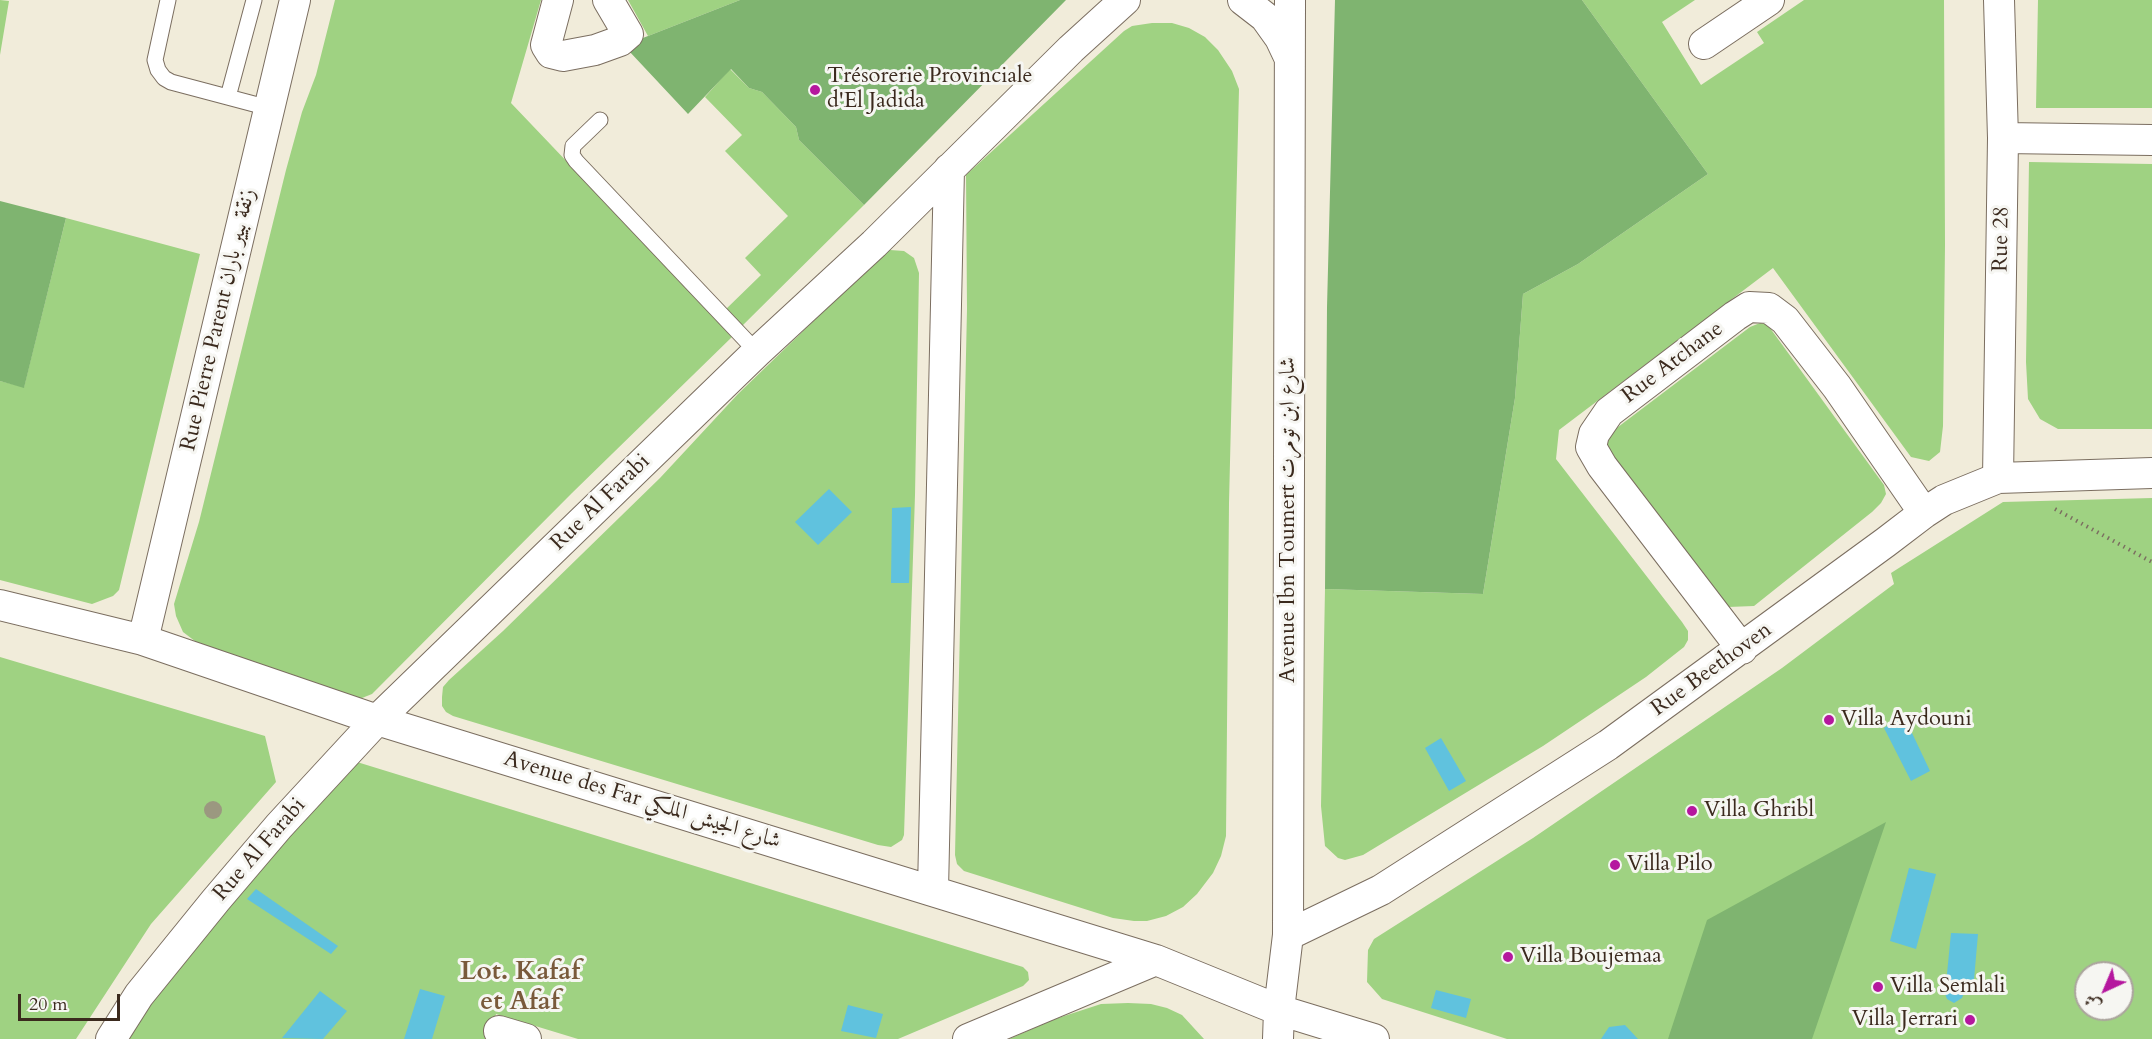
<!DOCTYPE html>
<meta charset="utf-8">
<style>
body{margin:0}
#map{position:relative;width:2152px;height:1039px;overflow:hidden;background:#f1ecda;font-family:Cardo,Amiri,serif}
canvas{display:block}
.north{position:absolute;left:2074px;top:961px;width:60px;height:60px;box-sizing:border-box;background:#f6f6f2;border:2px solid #aba49d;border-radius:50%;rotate:224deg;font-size:16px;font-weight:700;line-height:24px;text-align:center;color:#3b2a1e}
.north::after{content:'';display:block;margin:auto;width:21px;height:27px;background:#b5179e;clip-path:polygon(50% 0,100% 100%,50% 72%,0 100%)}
.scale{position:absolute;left:18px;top:994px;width:102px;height:27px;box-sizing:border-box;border:3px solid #3b2a1e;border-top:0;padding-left:8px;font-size:18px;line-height:21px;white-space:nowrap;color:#3b2a1e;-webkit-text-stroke:4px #f6f6f2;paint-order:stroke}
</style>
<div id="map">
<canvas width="2152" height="1039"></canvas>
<div class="north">ش</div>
<div class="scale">20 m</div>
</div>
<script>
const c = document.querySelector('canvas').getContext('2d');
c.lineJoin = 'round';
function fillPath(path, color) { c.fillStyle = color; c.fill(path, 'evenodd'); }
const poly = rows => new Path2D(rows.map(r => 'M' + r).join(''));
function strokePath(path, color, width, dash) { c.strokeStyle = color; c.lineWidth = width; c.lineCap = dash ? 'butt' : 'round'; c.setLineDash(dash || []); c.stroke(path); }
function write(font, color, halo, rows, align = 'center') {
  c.font = font + ' Cardo,Amiri,serif'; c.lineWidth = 6; c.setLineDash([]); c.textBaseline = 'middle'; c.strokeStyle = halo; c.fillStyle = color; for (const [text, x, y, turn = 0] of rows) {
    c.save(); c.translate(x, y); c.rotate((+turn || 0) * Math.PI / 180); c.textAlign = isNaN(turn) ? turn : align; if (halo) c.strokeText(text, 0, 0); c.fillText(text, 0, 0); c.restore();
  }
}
fillPath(poly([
 [0,0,9,1,0,55],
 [335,0,541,0,511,103,733,336,572,493,372,694,362,698,347,697,208,651,183,632,176,616,174,604,199,522,286,170,302,112,316,75],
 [628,0,740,0,648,36],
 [1582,0,1695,0,1662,22,1701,85,1764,43,1757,32,1804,0,1944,0,1945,245,1943,426,1940,452,1929,461,1911,457,1773,268,1559,430,1556,459,1682,622,1688,631,1688,640,1684,647,1646,677,1543,746,1363,855,1345,860,1338,858,1325,846,1321,806,1325,589,1483,594,1515,398,1523,294,1578,264,1708,174],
 [2038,0,2152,0,2152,108,2036,108],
 [1152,23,1172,23,1189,28,1205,37,1218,50,1232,71,1239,89,1229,503,1226,836,1221,856,1213,873,1197,894,1183,907,1166,916,1147,921,1134,921,1113,918,964,871,957,864,955,855,967,309,966,175,1124,31,1132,26],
 [730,69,749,88,762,92,796,127,799,140,864,205,741,327,724,311,761,275,745,258,788,216,725,151,742,135,705,97],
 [2029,162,2152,164,2152,429,2058,429,2040,419,2028,399,2026,362],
 [66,218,200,254,119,590,113,596,92,604,0,580,0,381,24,387],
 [890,250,904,251,914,258,919,273,915,495,904,835,902,840,891,847,878,845,453,716,446,712,442,706,442,697,443,687,449,680,503,631,660,478,738,394,884,253],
 [1760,323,1766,324,1770,328,1884,485,1886,494,1881,503,1872,512,1754,606,1728,607,1609,455,1607,444,1611,435,1618,427,1750,327],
 [2152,498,2152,1039,1507,1039,1382,999,1367,982,1368,950,1374,939,1533,838,1782,668,1894,584,1891,573,2003,502],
 [2086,973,2122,973,2122,1009,2086,1009],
 [0,657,265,736,276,782,151,924,76,1039,0,1039],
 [357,762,1023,967,1028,972,1029,980,1023,986,898,1039,578,1039,496,1014,488,1039,122,1039,177,967,276,851],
 [1128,1003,1151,1004,1167,1008,1182,1015,1204,1039,1009,1039,1055,1019,1101,1004]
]), '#9fd282');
fillPath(poly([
 [740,0,1066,0,864,205,799,140,796,127,762,92,749,88,731,69,688,114,629,51,625,45],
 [1335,0,1582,0,1708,174,1578,264,1523,294,1515,398,1483,594,1325,589,1327,307],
 [0,201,66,218,24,388,0,381],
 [1886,822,1812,1039,1668,1039,1707,920]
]), '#7fb470');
fillPath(poly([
 [829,489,852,512,818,545,795,522],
 [911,507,909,583,891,583,892,508],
 [1904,716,1930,771,1911,781,1884,728],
 [1441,738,1466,781,1449,791,1425,748],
 [1909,868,1936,874,1916,949,1890,941],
 [256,889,338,946,331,954,247,899],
 [1951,933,1978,934,1973,991,1965,990,1962,998,1954,1003,1947,999,1945,994],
 [420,989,445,996,432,1039,404,1039],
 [1436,990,1471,999,1466,1018,1431,1008],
 [320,991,347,1011,323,1039,282,1038],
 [848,1005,883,1014,876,1038,841,1031],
 [1625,1025,1638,1039,1601,1039,1609,1027]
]), '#60c2de');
const lane = poly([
 [168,0,155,60,158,70,164,78,171,82,269,108],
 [228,97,254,0],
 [600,120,573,146,572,155,576,161,757,352]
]);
const street = poly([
 [558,0,546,45,551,53,563,56,595,50,620,41,628,34,608,0],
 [1243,0,1265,17,1280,38,1289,57],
 [1704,44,1769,0],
 [2003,138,2152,140],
 [1998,478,2003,138,1999,0],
 [0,605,143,640,377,720,1156,960,1279,1010,1374,1039],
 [143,640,295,0],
 [1742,649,1602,466,1591,447,1594,434,1609,412,1735,316,1749,307,1769,308,1785,320,1837,387,1924,513],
 [933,890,949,169],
 [1288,935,1381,890,1608,745,1886,542,1924,513,1944,500,1998,478,2152,473],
 [499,1031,526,1039],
 [111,1039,139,995,216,900,279,826,377,720,757,352,874,244,1071,49,1125,0],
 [968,1039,1156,960],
 [1278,1039,1279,1010,1288,935,1290,0]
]);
strokePath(lane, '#7b6e60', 17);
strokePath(street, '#7b6e60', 32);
strokePath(poly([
 [2055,509,2152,562]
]), '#7b6e60', 4, [1.5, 4.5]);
strokePath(lane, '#fff', 15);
strokePath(street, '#fff', 30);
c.fillStyle = '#9b9880';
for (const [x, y] of [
 [213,810]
]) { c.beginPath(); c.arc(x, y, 9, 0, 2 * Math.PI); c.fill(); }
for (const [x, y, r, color] of [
 [815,90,6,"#b5179e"],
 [1829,720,6,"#b5179e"],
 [1692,811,6,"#b5179e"],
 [1615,865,6,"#b5179e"],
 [1508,957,6,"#b5179e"],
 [1878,987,6,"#b5179e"],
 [1970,1020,6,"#b5179e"]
]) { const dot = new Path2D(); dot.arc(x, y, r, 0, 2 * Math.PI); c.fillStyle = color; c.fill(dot); strokePath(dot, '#f6f6f2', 2); }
write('22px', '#3b2a1e', '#f6f6f2', [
 ["Trésorerie Provinciale",827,77],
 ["d'El Jadida",827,102],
 ["Villa Aydouni",1841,720],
 ["Villa Ghribl",1704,811],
 ["Villa Pilo",1627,865],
 ["Villa Boujemaa",1520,957],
 ["Villa Semlali",1890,987],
 ["Villa Jerrari",1958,1020,"right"]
], 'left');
write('22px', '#3b2a1e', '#f6f6f2', [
 ["Rue 28",2002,239,-89],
 ["Rue Pierre Parent زنقة بيير باران",219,320,-77],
 ["Rue Atchane",1673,363,-37],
 ["Rue Al Farabi",601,503,-44],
 ["Avenue Ibn Toumert شارع ابن تومرت",1289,520,-90],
 ["Rue Beethoven",1712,670,-36],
 ["Avenue des Far شارع الجيش الملكي",642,801,17],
 ["Rue Al Farabi",260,850,-49]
]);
write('bold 26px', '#795a3b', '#f6f6f2', [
 ["Lot. Kafaf",520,973],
 ["et Afaf",520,1003]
]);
</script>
